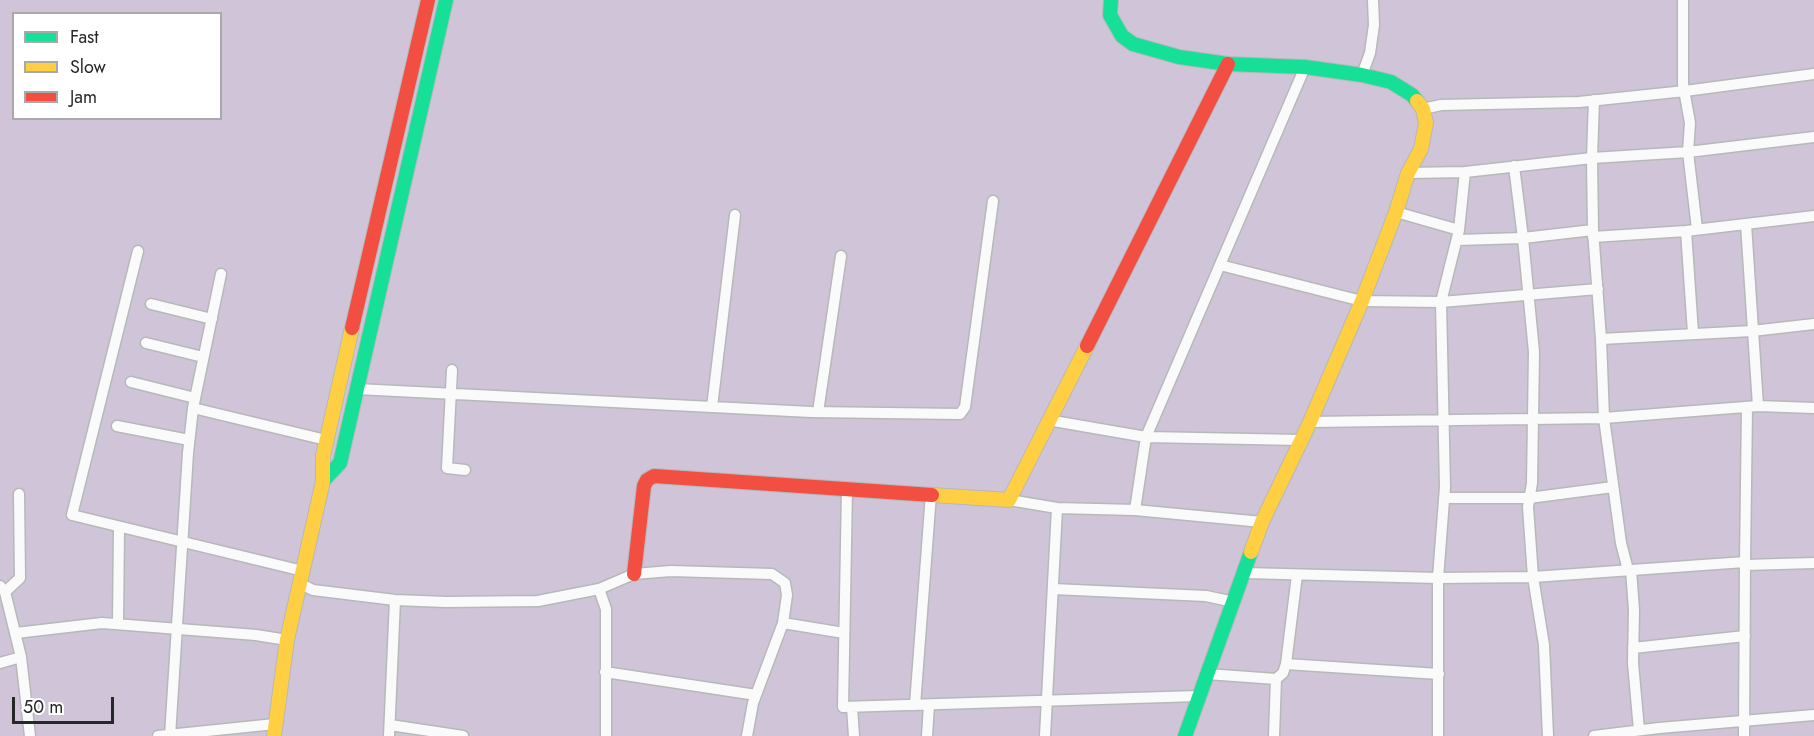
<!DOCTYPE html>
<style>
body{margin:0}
#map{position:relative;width:1814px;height:736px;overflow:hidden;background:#dce1de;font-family:Jost,sans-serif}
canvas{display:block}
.legend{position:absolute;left:12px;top:12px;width:210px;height:108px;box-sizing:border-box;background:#fff;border:2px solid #a8a9a8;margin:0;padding:8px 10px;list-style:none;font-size:18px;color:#252826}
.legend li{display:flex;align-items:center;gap:12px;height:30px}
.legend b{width:30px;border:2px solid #a8a9a8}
.scale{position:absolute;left:12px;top:697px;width:102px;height:27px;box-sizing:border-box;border:3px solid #252826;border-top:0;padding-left:8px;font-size:18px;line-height:21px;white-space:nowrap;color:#252826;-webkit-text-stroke:4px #fff;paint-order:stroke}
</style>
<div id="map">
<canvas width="1814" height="736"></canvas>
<ul class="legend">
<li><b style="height:8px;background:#16e098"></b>Fast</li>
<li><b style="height:8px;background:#ffcf43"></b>Slow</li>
<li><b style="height:8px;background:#f24e42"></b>Jam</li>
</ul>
<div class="scale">50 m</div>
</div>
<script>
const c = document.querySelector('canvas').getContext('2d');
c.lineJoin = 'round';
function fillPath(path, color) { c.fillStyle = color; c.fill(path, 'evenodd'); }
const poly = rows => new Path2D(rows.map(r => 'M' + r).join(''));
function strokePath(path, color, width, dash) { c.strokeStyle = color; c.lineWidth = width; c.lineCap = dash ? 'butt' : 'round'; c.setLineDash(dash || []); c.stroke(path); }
fillPath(poly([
 [0,0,1814,0,1814,736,0,736],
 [14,14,220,14,220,118,14,118]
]), '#d0c4d8');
const street = poly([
 [1683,0,1683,84,1690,123,1688,152,1697,229],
 [1362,75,1370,53,1374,25,1373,0],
 [1594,100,1592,158,1593,230,1601,339,1604,418,1621,543,1628,570],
 [1423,109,1441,105,1579,102,1685,91,1814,74],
 [1514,166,1523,238,1534,352,1532,483,1528,507,1533,577,1544,645,1548,736],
 [1408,173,1465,172,1592,158,1688,152,1814,137],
 [1396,212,1459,230],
 [1746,224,1758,406],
 [1686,231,1693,333],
 [1593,237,1686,231,1814,216],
 [1457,240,1523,238,1593,230],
 [138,251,72,515,303,571],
 [1220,265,1362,301,1441,302,1598,289],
 [151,304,212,319],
 [1601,339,1752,331,1814,324],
 [146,343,203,357],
 [452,370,447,468,465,470],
 [131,382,195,398],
 [357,389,811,412,960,414,965,407,993,201],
 [712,407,735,215],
 [193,408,326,440],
 [818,412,841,256],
 [1048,420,1146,437,1305,67],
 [1310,422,1604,418,1758,406,1814,408],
 [117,426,189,440],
 [847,489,843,707,1198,696],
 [1444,498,1529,498,1613,487],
 [1009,500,1057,508,1135,510,1262,522],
 [1135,510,1146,437,1301,440],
 [1745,562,1747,407],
 [1745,565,1814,563],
 [1631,570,1634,610,1633,663,1639,730],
 [1245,573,1438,578,1533,577,1745,562,1744,736],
 [301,584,313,590,395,600,446,602,538,601,599,589,634,574,671,571,772,574,785,583,787,595,783,623,753,703,747,736],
 [0,586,5,592,21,657,30,736],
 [599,589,606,609,606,736],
 [1053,589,1206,596,1234,602],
 [5,592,20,578,19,494],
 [783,623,844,633],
 [118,624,119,527],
 [16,633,102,623,256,635,287,640],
 [1633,648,1745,636],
 [0,663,21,657],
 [1286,664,1439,674],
 [605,672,756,695],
 [1207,674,1276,679],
 [915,705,931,494],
 [852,707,854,736],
 [390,725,463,736],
 [158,736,275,724],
 [170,736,188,453,193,408,221,274],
 [389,736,395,600],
 [927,736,929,705],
 [1045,736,1057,508],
 [1274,736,1276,679,1283,673,1286,664,1297,575],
 [1438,736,1438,578,1445,487,1441,302,1459,230,1465,172],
 [1594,736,1659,728,1814,715]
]);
const fast = poly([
 [1111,0,1110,15,1122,36,1133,44,1179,57,1228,64,1305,67,1362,75,1391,82,1412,95,1417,101],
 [323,481,340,463,446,0],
 [1185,736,1251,552]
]);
const slow = poly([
 [932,495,1009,500,1087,346],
 [1251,552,1262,522,1310,422,1362,301,1396,212,1408,173,1421,149,1426,123,1423,109,1417,101],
 [274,736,287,640,323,481,323,456,352,328]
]);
const jam = poly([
 [352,328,428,0],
 [1087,346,1228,64],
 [634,574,644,486,647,480,654,476,932,495]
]);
strokePath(street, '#b6b9b8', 13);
strokePath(fast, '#b6b9b8', 16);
strokePath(slow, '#b6b9b8', 16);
strokePath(jam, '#b6b9b8', 16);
strokePath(street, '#fafafa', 10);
strokePath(fast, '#16e098', 14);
strokePath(slow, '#ffcf43', 14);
strokePath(jam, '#f24e42', 14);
</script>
